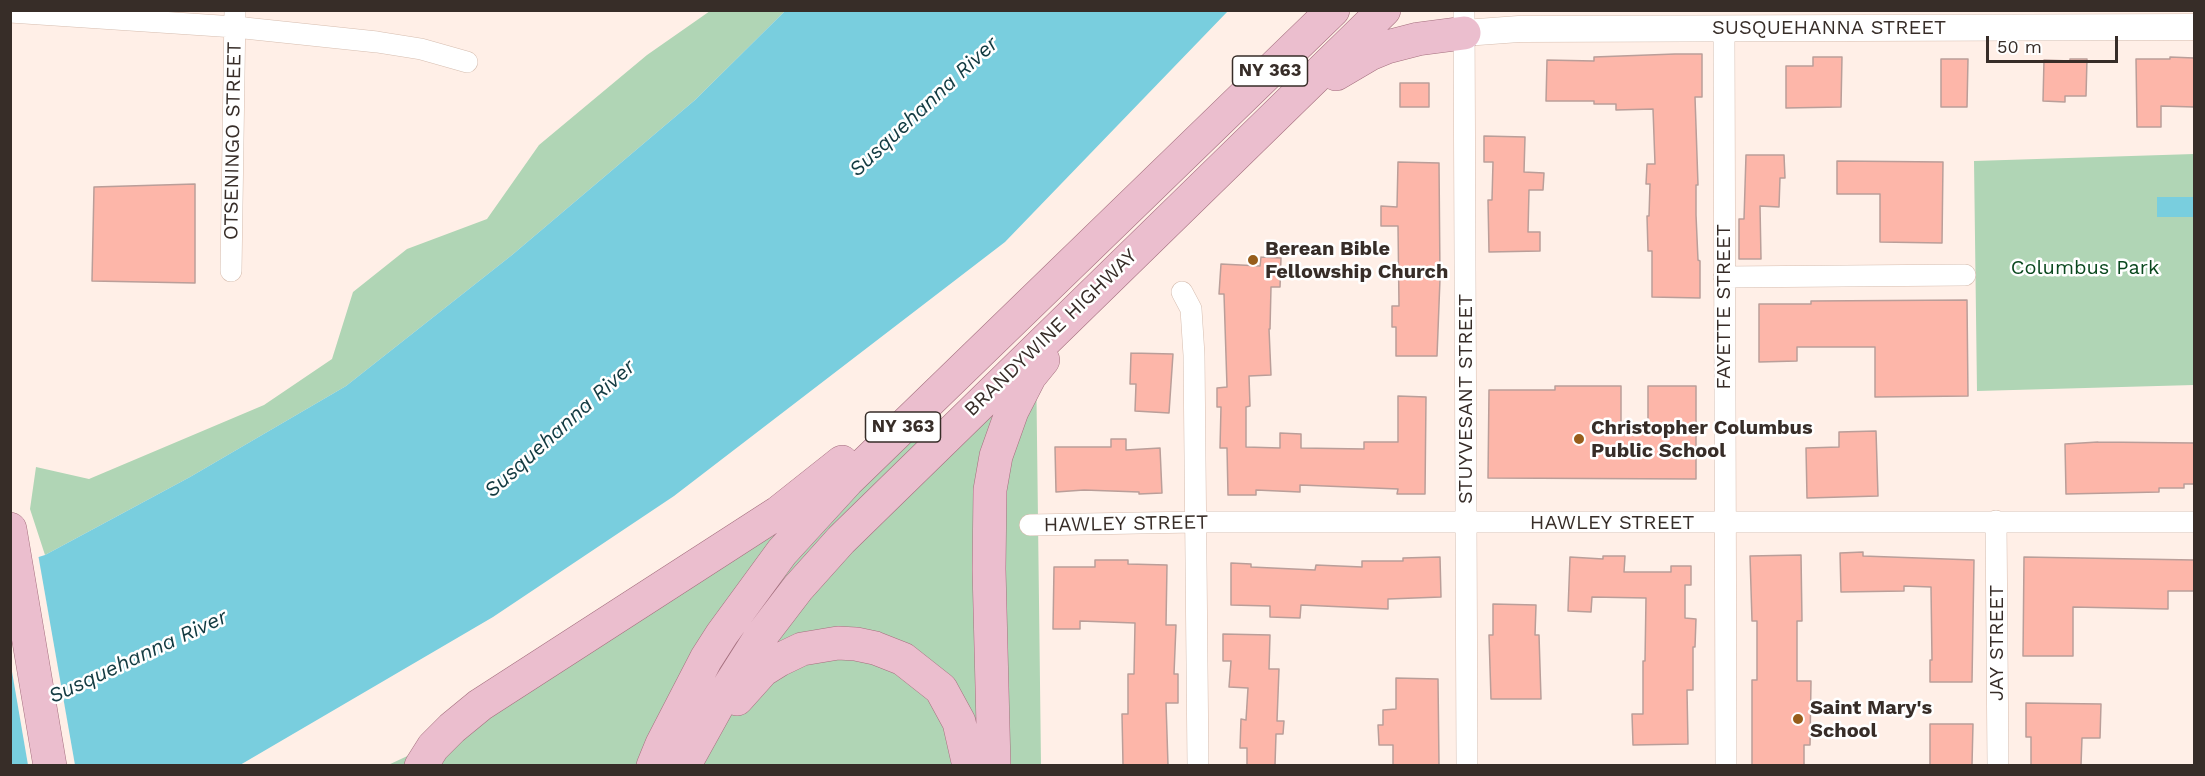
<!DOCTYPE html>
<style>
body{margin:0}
#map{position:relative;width:2205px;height:776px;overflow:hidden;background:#ffefe7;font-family:"Work Sans",sans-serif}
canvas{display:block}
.frame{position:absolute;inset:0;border:12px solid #372d28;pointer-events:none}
.scale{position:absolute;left:1986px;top:36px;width:132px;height:27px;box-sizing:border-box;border:3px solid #372d28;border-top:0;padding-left:8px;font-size:18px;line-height:21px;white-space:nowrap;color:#372d28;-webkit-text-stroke:4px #fff;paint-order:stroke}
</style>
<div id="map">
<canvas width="2205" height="776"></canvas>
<div class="frame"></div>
<div class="scale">50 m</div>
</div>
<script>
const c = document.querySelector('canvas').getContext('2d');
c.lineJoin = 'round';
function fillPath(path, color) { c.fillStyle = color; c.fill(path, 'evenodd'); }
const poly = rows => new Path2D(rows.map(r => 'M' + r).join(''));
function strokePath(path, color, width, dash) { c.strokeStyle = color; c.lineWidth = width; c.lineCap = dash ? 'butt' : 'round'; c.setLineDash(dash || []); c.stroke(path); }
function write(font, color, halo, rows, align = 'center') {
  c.font = font + ' "Work Sans",sans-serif'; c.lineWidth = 5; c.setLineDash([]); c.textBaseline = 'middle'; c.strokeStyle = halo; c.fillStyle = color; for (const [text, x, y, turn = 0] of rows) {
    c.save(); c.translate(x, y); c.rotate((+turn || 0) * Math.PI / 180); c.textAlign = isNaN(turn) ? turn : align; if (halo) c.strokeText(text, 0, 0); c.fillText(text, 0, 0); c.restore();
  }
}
fillPath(poly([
 [710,11,785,11,695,100,512,255,346,386,190,477,45,555,30,509,36,467,89,479,264,405,332,359,353,292,407,249,487,219,539,145,647,55],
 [2194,154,2194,385,1977,391,1974,161],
 [1036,357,1041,765,386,766,480,722]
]), '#b0d5b5');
fillPath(poly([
 [785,11,1228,11,1005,242,674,496,493,617,240,765,11,765,10,566,45,555,190,477,346,386,512,255,695,100],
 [2157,197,2194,197,2194,217,2157,217]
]), '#79cede');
fillPath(poly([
 [38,554,75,765,28,765,10,660,10,563]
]), '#ffefe7');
const building = poly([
 [1675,54,1702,54,1702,97,1695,97,1698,185,1696,185,1696,215,1698,260,1700,261,1700,298,1652,297,1652,251,1648,251,1647,216,1649,216,1650,184,1646,184,1647,164,1655,164,1653,109,1616,110,1616,104,1594,104,1594,101,1546,101,1547,60,1594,61,1594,57,1675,54],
 [1813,57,1842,57,1841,107,1786,108,1786,66,1813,66,1813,57],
 [2170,57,2194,58,2194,107,2161,106,2161,127,2137,127,2136,59,2170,59,2170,57],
 [1941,59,1968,59,1967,107,1941,107,1941,59],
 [2070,59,2087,59,2086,96,2065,96,2065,102,2043,101,2044,60,2070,61,2070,59],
 [1400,83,1429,83,1429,107,1400,107,1400,83],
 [1484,136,1525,137,1524,172,1544,173,1543,190,1529,190,1528,232,1540,232,1540,251,1489,252,1488,200,1492,200,1493,162,1484,162,1484,136],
 [1746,155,1784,155,1785,178,1780,178,1779,207,1760,206,1761,259,1739,259,1739,219,1744,219,1746,155],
 [1837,161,1943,162,1942,243,1880,242,1880,194,1837,194,1837,161],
 [1398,162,1439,163,1440,279,1437,356,1396,356,1396,327,1392,327,1392,306,1399,306,1398,226,1381,226,1381,206,1397,207,1398,162],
 [195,184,195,283,92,281,94,187,195,184],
 [1261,257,1281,258,1280,287,1271,287,1270,329,1269,329,1271,375,1249,376,1250,406,1246,407,1246,447,1280,448,1280,433,1301,434,1301,448,1364,449,1364,442,1398,442,1398,396,1426,397,1425,494,1397,494,1398,489,1300,485,1300,492,1256,490,1256,495,1228,495,1227,448,1220,448,1221,407,1217,407,1217,388,1227,387,1224,294,1219,294,1221,264,1260,266,1261,257],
 [1967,300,1968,396,1875,397,1875,347,1797,347,1797,361,1759,362,1759,304,1811,304,1811,301,1967,300],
 [1131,353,1173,354,1169,413,1135,411,1136,384,1130,384,1131,353],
 [1555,386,1621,386,1621,428,1648,428,1648,386,1696,386,1696,479,1488,478,1489,390,1555,390,1555,386],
 [1876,431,1878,496,1807,498,1806,448,1839,447,1839,432,1876,431],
 [1111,439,1126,439,1126,450,1160,448,1162,493,1139,494,1139,492,1084,490,1056,492,1055,447,1111,447,1111,439],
 [2098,442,2194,443,2194,484,2184,484,2184,488,2159,488,2159,492,2066,494,2065,444,2098,442],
 [1863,552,1863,556,1974,560,1972,682,1930,682,1930,660,1932,660,1931,587,1904,586,1904,591,1841,592,1840,553,1863,552],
 [1801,555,1802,621,1797,621,1797,681,1811,681,1810,745,1804,745,1804,765,1752,765,1752,680,1757,680,1757,621,1752,621,1750,556,1801,555],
 [1603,556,1625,556,1624,572,1671,572,1671,566,1691,566,1691,585,1685,585,1685,618,1696,619,1695,647,1693,647,1693,690,1687,690,1688,744,1633,745,1632,714,1643,714,1643,661,1645,661,1646,598,1592,597,1591,612,1568,611,1570,557,1603,559,1603,556],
 [1440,557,1441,597,1388,599,1388,609,1301,605,1300,618,1270,617,1270,606,1231,605,1231,563,1251,564,1251,567,1315,570,1316,565,1362,567,1362,561,1403,561,1403,558,1440,557],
 [2024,557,2194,560,2194,591,2168,591,2168,609,2073,607,2073,656,2023,656,2024,557],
 [1095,560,1128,560,1128,564,1167,565,1166,625,1176,625,1174,674,1178,674,1178,703,1166,703,1168,765,1123,765,1122,714,1128,714,1128,674,1134,674,1135,623,1080,621,1080,629,1053,629,1054,567,1095,567,1095,560],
 [1493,604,1536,605,1535,635,1539,635,1541,699,1491,699,1489,635,1493,635,1493,604],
 [1223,634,1270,635,1269,669,1279,669,1277,721,1284,721,1283,734,1276,734,1275,765,1247,765,1247,748,1240,748,1241,719,1246,720,1248,688,1229,687,1231,661,1223,661,1223,634],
 [1396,678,1438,679,1439,765,1393,765,1393,745,1379,745,1378,725,1383,725,1383,710,1396,709,1396,678],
 [2026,703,2101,704,2100,738,2082,738,2081,765,2031,765,2031,737,2026,737,2026,703],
 [1930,724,1973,724,1972,765,1930,765,1930,724]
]);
fillPath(building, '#fdb6a9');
strokePath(building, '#ba9e99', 1.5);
const minor = poly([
 [1464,10,1467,766],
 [10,12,235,27,377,42,421,49,467,62],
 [1724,28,1726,766],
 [231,271,235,10],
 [1724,277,1965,275],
 [1182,292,1191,309,1194,355,1198,766],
 [1996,521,1998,766],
 [1030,525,1195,522,2194,522]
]);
const tertiary = poly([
 [1464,33,1519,29,2194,27]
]);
const primary = poly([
 [1336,74,1370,54,1387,47,1418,39,1464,33],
 [10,529,50,766],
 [737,699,763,670,779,660,802,649,838,643,856,644,875,648,903,659,941,689,959,722,969,766],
 [421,766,433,747,452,728,480,705,779,512,842,462],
 [653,766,662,744,706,659,722,634,782,552,847,481,1333,10],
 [684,766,724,694,759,639,798,588,841,540,1384,10],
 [994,766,989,569,990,490,996,456,1012,411,1030,376,1043,360]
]);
strokePath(minor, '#d6bdaf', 22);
strokePath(tertiary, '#d6bdaf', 27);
strokePath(primary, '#a46f7e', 34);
strokePath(minor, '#fff', 21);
strokePath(tertiary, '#fff', 26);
strokePath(primary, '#ebbece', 33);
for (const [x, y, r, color] of [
 [1253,260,6,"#975d1b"],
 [1579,439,6,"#975d1b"],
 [1798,719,6,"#975d1b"]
]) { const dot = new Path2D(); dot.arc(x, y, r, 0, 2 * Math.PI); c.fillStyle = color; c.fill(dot); strokePath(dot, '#fff', 2); }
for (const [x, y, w] of [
 [1270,71,75],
 [903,427,75]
]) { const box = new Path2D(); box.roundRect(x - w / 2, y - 15, w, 30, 4.5); c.fillStyle = '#fff'; c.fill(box); strokePath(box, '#372d28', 1.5); }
write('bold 18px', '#372d28', null, [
 ["NY 363",1270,71],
 ["NY 363",903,427]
]);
write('20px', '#372d28', '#fff', [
 ["SUSQUEHANNA STREET",1829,28],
 ["OTSENINGO STREET",233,141,-89],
 ["FAYETTE STREET",1724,307,-90],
 ["BRANDYWINE HIGHWAY",1051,333,-44],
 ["STUYVESANT STREET",1466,399,-90],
 ["HAWLEY STREET",1612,523],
 ["HAWLEY STREET",1126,524,-1],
 ["JAY STREET",1997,643,-90]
]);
write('bold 20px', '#372d28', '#fff', [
 ["Berean Bible",1265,249],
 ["Fellowship Church",1265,272],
 ["Christopher Columbus",1591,428],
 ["Public School",1591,451],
 ["Saint Mary's",1810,708],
 ["School",1810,731]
], 'left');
write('20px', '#0a481e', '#fff', [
 ["Columbus Park",2085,268]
]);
write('italic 21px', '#123a41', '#fff', [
 ["Susquehanna River",924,107,-43],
 ["Susquehanna River",560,429,-42],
 ["Susquehanna River",138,657,-25]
]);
</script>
